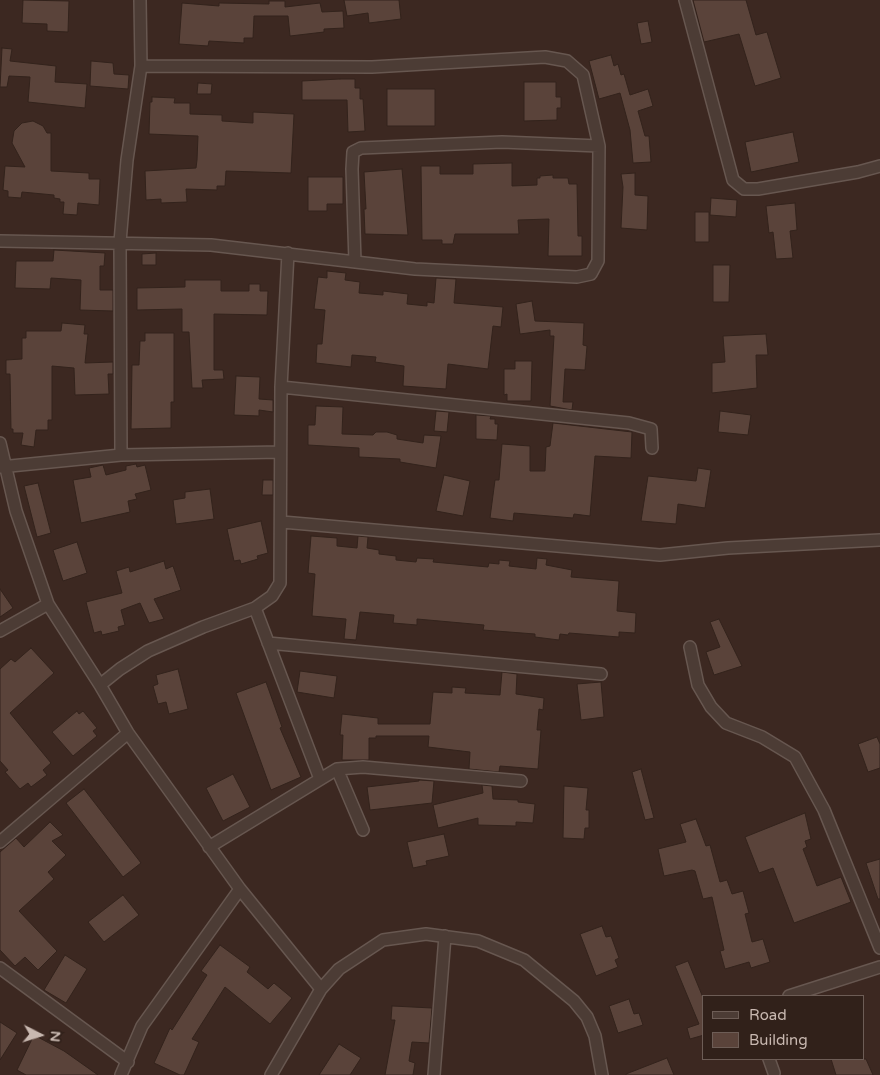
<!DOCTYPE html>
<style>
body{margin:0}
#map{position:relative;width:880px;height:1075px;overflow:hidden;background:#3c2821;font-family:"Varela Round",sans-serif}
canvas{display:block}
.legend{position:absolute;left:702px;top:995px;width:162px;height:65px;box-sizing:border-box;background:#31211a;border:1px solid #6d5d56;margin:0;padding:6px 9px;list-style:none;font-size:15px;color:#c8b8b0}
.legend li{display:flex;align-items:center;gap:10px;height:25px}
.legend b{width:25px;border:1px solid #6d5d56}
.north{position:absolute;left:15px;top:1010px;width:50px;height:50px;-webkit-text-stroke:4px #31211a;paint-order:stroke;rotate:95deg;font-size:14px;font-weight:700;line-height:20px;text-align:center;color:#c8b8b0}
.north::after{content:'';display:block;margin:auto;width:18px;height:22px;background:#c8b8b0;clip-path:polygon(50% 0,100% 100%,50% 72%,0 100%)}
</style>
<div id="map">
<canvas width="880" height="1075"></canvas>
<ul class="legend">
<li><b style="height:6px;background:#4c3c35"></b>Road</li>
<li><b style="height:14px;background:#5a433a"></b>Building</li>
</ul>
<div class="north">N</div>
</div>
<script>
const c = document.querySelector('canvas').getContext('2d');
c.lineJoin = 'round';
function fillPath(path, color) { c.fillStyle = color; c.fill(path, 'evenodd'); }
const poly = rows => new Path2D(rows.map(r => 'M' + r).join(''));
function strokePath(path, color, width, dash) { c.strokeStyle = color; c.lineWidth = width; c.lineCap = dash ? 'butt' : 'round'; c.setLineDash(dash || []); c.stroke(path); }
const building = poly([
 [23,0,69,1,68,32,47,31,47,24,22,23,23,0],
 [344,0,399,0,401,19,369,23,368,13,347,16,344,0],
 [693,0,746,0,756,35,767,32,781,78,755,86,739,34,704,42,693,0],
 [269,1,285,1,285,7,320,3,322,12,343,11,344,28,324,29,324,32,290,36,288,16,254,16,253,38,244,38,244,43,209,41,208,46,179,44,182,3,219,6,219,3,269,4,269,1],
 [648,21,652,42,641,44,637,23,648,21],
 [2,48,12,49,10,61,56,66,55,82,87,84,85,108,28,102,30,77,9,76,7,87,0,87,2,48],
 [611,55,614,66,618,64,621,75,624,74,630,95,648,89,653,106,638,111,645,136,649,136,651,162,633,163,630,130,620,93,599,99,589,61,611,55],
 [91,61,113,63,114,74,129,75,128,89,90,86,91,61],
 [340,79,355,79,355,88,360,88,360,99,363,99,365,131,348,132,347,100,302,100,302,81,340,79],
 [524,82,556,82,556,97,561,97,561,108,557,108,557,120,524,121,524,82],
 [198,83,212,84,211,94,197,94,198,83],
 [387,89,435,89,435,126,387,126,387,89],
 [152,97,175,98,174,103,190,103,190,114,222,115,222,121,253,123,253,112,294,114,291,173,226,171,225,186,217,186,217,190,186,189,187,202,161,203,161,199,146,200,145,171,196,168,197,160,198,136,149,134,150,102,152,102,152,97],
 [33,121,43,126,47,133,51,133,51,171,89,173,89,179,100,179,99,205,78,203,77,215,63,214,64,202,60,202,60,199,54,198,54,195,22,192,21,198,8,197,8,191,3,190,5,166,25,167,12,143,14,131,22,123,33,121],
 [793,132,799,162,751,172,745,142,793,132],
 [512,163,512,186,537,185,537,178,540,178,540,176,553,175,553,178,568,178,569,184,577,184,578,236,582,236,582,256,548,256,549,219,518,220,519,234,455,234,453,244,442,244,442,240,422,240,421,166,440,166,440,174,473,174,473,164,512,163],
 [402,169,408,235,365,234,364,209,366,209,364,172,402,169],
 [635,173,635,195,648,196,647,230,621,228,623,187,621,174,635,173],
 [308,177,343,177,343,204,327,204,327,211,308,211,308,177],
 [711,198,737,200,736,217,710,215,711,198],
 [795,203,797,230,790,231,793,258,776,259,773,232,769,233,766,206,795,203],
 [695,212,709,212,709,242,695,242,695,212],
 [54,250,105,253,104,266,100,266,100,290,113,290,113,311,80,310,81,280,51,278,50,289,15,288,16,261,53,261,54,250],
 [156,253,156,265,142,265,142,254,156,253],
 [713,265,730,265,729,302,713,302,713,265],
 [327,271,346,273,345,280,360,282,359,293,383,295,383,291,408,294,407,304,427,306,427,302,434,303,436,278,456,279,454,303,503,307,501,327,493,326,488,369,448,364,446,389,403,386,404,366,375,362,376,357,352,355,351,367,316,363,317,344,322,344,325,310,314,309,318,277,327,278,327,271],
 [185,280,221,280,221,291,249,291,249,284,260,284,260,291,268,291,267,315,214,314,214,370,223,370,224,379,202,380,203,388,192,388,189,332,182,332,182,309,137,310,137,288,185,287,185,280],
 [532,301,535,321,584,323,583,345,587,346,585,370,565,369,563,402,573,402,572,410,550,406,554,336,550,336,550,330,520,334,516,304,532,301],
 [62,323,85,325,84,334,88,334,85,363,113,362,113,374,108,374,109,394,75,395,74,368,52,366,52,420,48,420,48,430,36,430,34,447,21,445,23,433,13,433,13,429,11,429,10,374,6,374,6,360,22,359,22,338,26,338,26,331,61,331,62,323],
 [145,333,174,333,174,402,171,402,171,428,131,429,132,365,139,365,140,341,145,341,145,333],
 [766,334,768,355,756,355,757,388,712,393,712,363,725,362,723,336,766,334],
 [515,361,532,361,531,401,507,401,507,394,504,395,504,369,515,369,515,361],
 [236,376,260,377,259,399,273,400,273,412,259,410,259,416,234,415,236,376],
 [316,406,343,407,342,434,373,435,376,432,387,432,397,435,397,439,423,443,424,435,441,436,436,468,400,462,400,459,359,457,359,448,308,445,308,425,315,425,316,406],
 [436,411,449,412,447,432,434,431,436,411],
 [720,411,751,415,748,435,718,432,720,411],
 [476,415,491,416,490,419,495,419,495,424,498,424,497,440,476,439,476,415],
 [553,423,632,432,631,458,595,456,590,516,574,514,573,518,514,513,513,521,490,518,495,480,499,480,502,444,530,446,530,471,545,471,546,447,550,446,553,423],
 [136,464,137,467,145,465,151,490,135,494,137,499,128,501,130,512,81,523,73,480,91,477,89,468,103,465,106,475,126,470,126,466,136,464],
 [698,468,711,470,705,508,678,504,676,524,641,521,648,476,696,481,698,468],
 [444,475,470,481,463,516,436,511,444,475],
 [263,480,273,480,273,495,262,495,263,480],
 [38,483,51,533,37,537,24,486,38,483],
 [210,489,214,519,176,524,173,500,185,498,185,492,210,489],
 [261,521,268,553,257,556,258,559,241,564,240,560,234,561,227,529,261,521],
 [311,536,337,538,337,546,357,548,358,536,368,537,367,548,379,550,379,554,396,556,396,560,416,562,417,558,434,559,433,562,488,567,489,563,499,564,499,560,510,561,509,566,536,569,537,558,547,559,546,565,572,570,571,577,619,581,617,611,636,613,635,633,619,632,619,637,569,633,568,635,560,634,559,640,535,637,535,634,483,630,484,625,417,619,417,625,393,623,394,615,360,612,356,640,344,639,346,619,312,616,315,574,308,573,311,536],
 [77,542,87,573,63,581,53,550,77,542],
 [164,561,166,569,173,566,181,590,154,599,164,619,149,623,140,603,121,610,125,625,118,627,119,631,102,635,101,631,94,633,86,602,122,593,116,571,129,567,130,572,164,561],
 [0,589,13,608,0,617,0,589],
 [719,619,742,666,714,675,706,652,720,647,710,622,719,619],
 [31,648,54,673,10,713,51,763,43,770,47,775,31,787,28,783,20,789,5,772,8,770,0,761,0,669,11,659,15,662,31,648],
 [178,669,188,709,169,714,166,702,158,704,153,686,158,684,156,675,178,669],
 [300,671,337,676,334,698,297,692,300,671],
 [502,672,517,674,516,694,544,698,543,710,539,709,537,730,541,730,538,769,500,766,499,772,469,769,470,752,428,747,429,736,376,736,376,738,369,738,369,760,342,760,343,735,340,735,342,714,378,718,378,724,430,724,433,692,452,693,452,687,466,688,465,693,500,695,502,672],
 [266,682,282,727,280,728,301,777,271,790,236,693,266,682],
 [601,682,604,717,581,720,577,684,601,682],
 [77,711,79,714,83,711,97,728,93,731,97,736,73,756,52,732,77,711],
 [877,737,880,744,880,768,868,772,858,744,877,737],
 [641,769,654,818,645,820,632,772,641,769],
 [233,774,250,807,223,821,206,788,233,774],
 [419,780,434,781,432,803,370,810,367,787,419,781,419,780],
 [482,785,492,786,493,799,518,800,518,802,535,804,533,823,516,822,516,826,478,825,478,818,438,828,433,805,483,793,482,785],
 [564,786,588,788,586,810,589,810,589,828,585,828,584,839,563,838,564,786],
 [84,789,141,863,123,877,66,803,84,789],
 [805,813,811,839,805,841,807,847,803,849,817,886,841,877,851,902,794,923,773,868,759,873,745,837,805,813],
 [696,819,706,846,710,845,720,882,727,880,732,894,743,891,749,913,745,914,752,942,763,939,770,962,751,968,749,962,725,969,720,951,724,950,712,897,703,899,695,871,692,870,664,876,658,849,686,842,680,824,696,819],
 [50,822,63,835,52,841,66,855,48,872,54,879,19,911,57,951,38,970,25,957,15,966,0,950,0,852,16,838,24,847,50,822],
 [444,834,449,856,426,861,427,865,413,868,407,842,444,834],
 [880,859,880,899,878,899,866,863,880,859],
 [123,895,139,915,104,942,88,922,123,895],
 [602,926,606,937,611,936,619,958,615,960,618,967,596,976,580,934,602,926],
 [220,945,250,967,247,972,268,989,274,983,292,998,270,1024,225,987,192,1039,199,1042,184,1075,180,1075,154,1063,170,1028,172,1030,207,975,201,971,220,945],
 [65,955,87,969,66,1003,44,990,65,955],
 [688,961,704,1000,704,1035,690,1039,687,1028,699,1024,675,966,688,961],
 [629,999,634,1014,639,1013,643,1025,618,1033,609,1006,629,999],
 [392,1006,432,1008,429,1043,412,1042,409,1061,415,1063,413,1075,385,1075,395,1020,391,1020,392,1006],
 [0,1022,17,1033,0,1060,0,1022],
 [34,1035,64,1051,98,1075,26,1075,17,1070,34,1035],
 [339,1044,361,1058,350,1075,319,1075,339,1044],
 [667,1058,674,1075,626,1075,626,1074,667,1058],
 [831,1059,866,1059,873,1075,836,1075,831,1059]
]);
fillPath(building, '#5a433a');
strokePath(building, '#33231c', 1);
const street = poly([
 [685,0,733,180,744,189,758,189,858,172,880,166],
 [0,241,211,245,415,269,577,277,591,274,598,261,599,146,583,75,567,61,545,57,372,67,141,66],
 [355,262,352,169,353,152,361,148,502,142,599,146],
 [281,387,629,423,651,429,652,448],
 [0,443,16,511,48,604,100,685,128,733,240,889,321,989],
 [121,455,120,242,127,160,141,66,140,0],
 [0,467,121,455,280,452],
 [282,522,660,555,728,548,880,540],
 [255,608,320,779],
 [0,631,48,604],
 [268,643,601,674],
 [690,647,698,685,711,707,726,723,762,737,795,757,824,810,880,948],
 [100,685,120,669,148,651,203,627,255,608,272,596,280,583,281,387,288,253],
 [337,769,363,830],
 [0,842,128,733],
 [209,847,337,769,363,767,521,781],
 [0,968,128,1062],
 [789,996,880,967],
 [769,1059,774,1073],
 [121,1075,142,1026,240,889],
 [271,1075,321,989,339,969,383,940,426,934,478,941,524,960,574,1001,587,1017,595,1036,602,1075],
 [434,1075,445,936]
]);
strokePath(street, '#675750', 14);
strokePath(street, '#4c3c35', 11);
</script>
